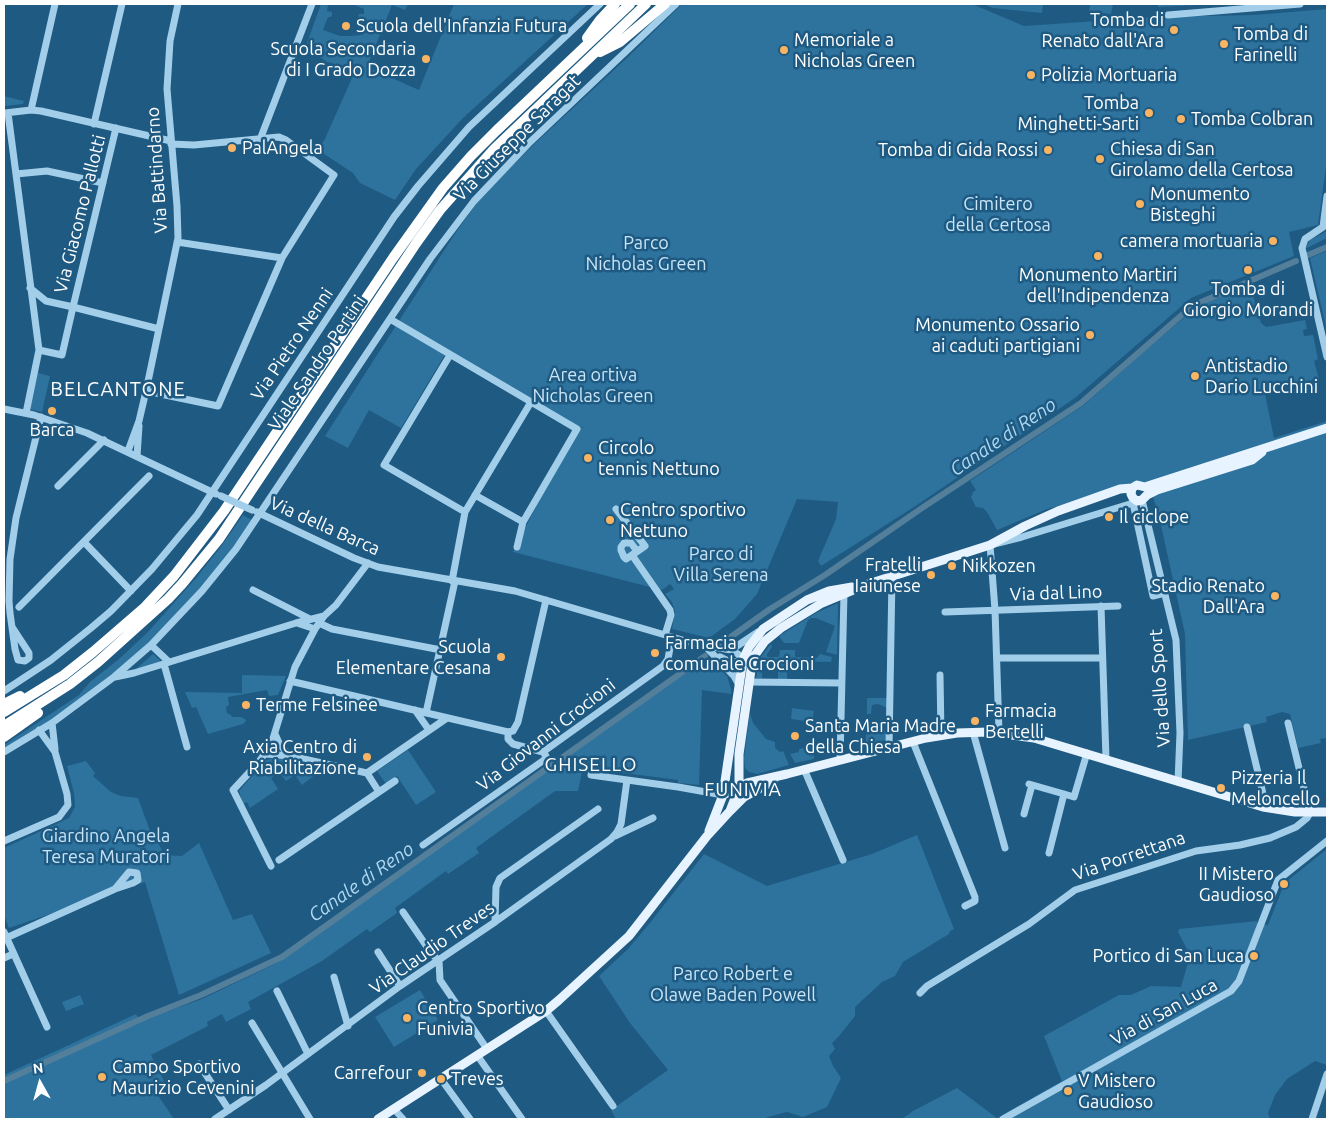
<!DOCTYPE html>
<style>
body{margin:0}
#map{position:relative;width:1331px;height:1123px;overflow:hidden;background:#1e5a82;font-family:Ubuntu,sans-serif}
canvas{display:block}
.frame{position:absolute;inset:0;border:5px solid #fff;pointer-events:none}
.north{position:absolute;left:15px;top:1058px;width:50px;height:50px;-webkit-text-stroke:4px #1e5a82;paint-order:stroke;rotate:353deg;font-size:14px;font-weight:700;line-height:20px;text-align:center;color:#fff}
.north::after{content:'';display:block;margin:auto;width:18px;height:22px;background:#fff;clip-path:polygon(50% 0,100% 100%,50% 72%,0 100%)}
</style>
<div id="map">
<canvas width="1331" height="1123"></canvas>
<div class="frame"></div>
<div class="north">N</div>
</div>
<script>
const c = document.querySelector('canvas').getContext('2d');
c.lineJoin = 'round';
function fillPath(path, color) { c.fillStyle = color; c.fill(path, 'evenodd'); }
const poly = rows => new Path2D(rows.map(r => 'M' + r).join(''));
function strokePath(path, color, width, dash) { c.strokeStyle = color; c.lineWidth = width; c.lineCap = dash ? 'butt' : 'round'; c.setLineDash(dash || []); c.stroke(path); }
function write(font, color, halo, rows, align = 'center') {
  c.font = font + ' Ubuntu,sans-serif'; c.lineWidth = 5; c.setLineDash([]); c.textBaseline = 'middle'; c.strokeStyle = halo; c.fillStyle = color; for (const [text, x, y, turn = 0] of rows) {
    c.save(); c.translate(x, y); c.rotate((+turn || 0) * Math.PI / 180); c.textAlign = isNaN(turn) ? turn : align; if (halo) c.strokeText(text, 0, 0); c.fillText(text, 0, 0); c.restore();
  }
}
fillPath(poly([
 [321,4,328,4,327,11,332,12,332,15,331,17,328,17,323,30,340,36,349,36,362,35,366,32,363,19,359,19,358,17,359,14,364,14,364,9,352,4,408,4,405,10,392,5,367,67,419,90,454,4,588,4,463,118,416,169,395,200,360,183,353,173,312,146,319,145,324,141,356,69,327,62,314,53,304,51],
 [682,4,972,4,1024,26,1156,17,1254,15,1327,9,1327,160,1318,225,1289,232,1294,256,1191,298,1075,398,914,507,821,566,818,561,836,519,838,502,797,499,757,594,735,619,709,638,672,629,675,611,672,602,665,594,674,589,670,584,662,590,513,552,558,463,578,429,584,427,578,428,447,351,401,428,369,410,348,448,325,436,456,232,482,196,532,146,628,57],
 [983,4,1043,4,1042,13,993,8],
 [1090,4,1113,4,1111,14,1089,12],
 [1158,4,1220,4,1158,7],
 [4,96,24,101,23,104,4,106],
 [1327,231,1327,238,1305,249,1310,240],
 [1327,251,1327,331,1310,258],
 [1250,285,1261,323,1266,327,1305,320,1307,329,1303,330,1304,336,1313,335,1318,359,1314,361,1319,379,1264,389,1274,438,1327,421,1327,738,1320,739,1321,743,1298,748,1290,714,1282,712,1266,717,1267,722,1188,740,1185,634,1158,512,1148,482,1047,509,997,530,987,512,983,508,976,507,971,497,973,492,976,490,970,481,1084,405,1142,353,1198,306],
 [38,373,50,376,42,412,29,409],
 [243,515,252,520,239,540,184,608,128,663,49,722,4,749,4,745,79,695,90,682,119,659,148,632,196,578,220,548],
 [838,603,837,655,826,652,835,626,816,618,811,618,808,620,799,643,784,643,779,636,816,613],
 [771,644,772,647,767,654,767,657,779,657,780,650,795,650,795,657,817,658,820,654,832,657,831,662,787,661,787,679,778,679,778,661,763,661,762,679,756,678,760,658],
 [153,654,161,661,136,669],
 [708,658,727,676,731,689,731,694,702,690,699,785,678,783,678,780,609,771,609,775,582,772,578,791,555,791,476,848,479,853,448,874,446,871,395,908,397,913,370,932,367,929,322,961,248,1002,251,1009,226,1022,222,1014,207,1022,208,1026,151,1055,166,1085,155,1091,174,1119,4,1119,4,1075,136,1014,140,1021,202,999,277,963,613,722],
 [242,675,286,676,278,695,269,696,267,690,228,697,229,705,226,707,227,713,231,715,232,717,241,717,245,719,246,721,243,724,208,734,196,707,192,708,185,692,242,693],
 [867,698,888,698,887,708,878,704,872,705,871,714,867,714],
 [792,708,814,711,812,722,791,719],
 [750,713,753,723,766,739,775,742,775,748,780,752,783,751,789,765,757,774,749,772,745,768,744,758],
 [866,729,887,729,886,740,866,745],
 [808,747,814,747,814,759,795,763,790,754,799,752,799,749],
 [408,750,436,792,416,805,397,776,386,784,377,771],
 [278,757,289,759,320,771,302,785,295,775,286,781,279,772,271,778,278,789,250,808,247,802,243,804,239,791,266,760],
 [86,761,95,773,93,776,111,792,121,796,138,798,149,828,165,855,182,856,199,843,233,920,252,914,271,953,179,995,145,882,9,928,4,915,4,848,69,818,75,807,74,793,67,766],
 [917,835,954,929,950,931,949,934,903,962,895,976,882,982,855,1007,855,1016,839,1036,832,1043,835,1049,829,1056,833,1066,841,1078,827,1107,803,1117,787,1112,768,1117,764,1119,616,1119,611,1110,668,1070,630,1023,599,976,628,949,649,924,704,854,767,886,872,854],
 [1327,849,1327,1065,1315,1061,1287,1079,1275,1095,1268,1113,1270,1119,902,1119,913,1111,957,1088,997,1118,1062,1081,1044,1036,1119,995,1131,995,1151,986,1181,987,1187,966,1188,951,1178,932,1179,929,1257,921,1257,923,1268,925,1283,887,1284,887,1287,883,1287,881],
 [420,990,438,1020,394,1047,375,1017],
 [80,995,84,1004,66,1011,62,1002]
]), '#2d739e');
strokePath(poly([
 [1308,255,1327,247],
 [725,641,770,609,825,575,922,508,1081,403,1192,306,1296,261],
 [4,1081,148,1016,201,995,282,957,705,656]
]), '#547f9b', 6);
strokePath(poly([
 [1168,15,1300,4],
 [31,110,55,4],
 [5,113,31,110,41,111,171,141],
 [8,113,39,350,26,413],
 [94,124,122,4],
 [116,128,73,307,159,329],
 [261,137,312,4],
 [16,174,47,171,103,183],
 [1327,196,1323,227,1305,239,1302,248,1327,357],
 [177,242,282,258],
 [30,288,46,301,73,307,62,355,39,350],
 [390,319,577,429,523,522,475,495],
 [450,355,384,465,465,512],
 [146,391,218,406,282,258,334,175,286,140,279,137,194,145,171,144],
 [4,409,34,415,87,433,216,494],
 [128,451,139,421,146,391,178,238,177,206,167,89,170,41,178,4],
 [137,456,139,426],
 [58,486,104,440],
 [1135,500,1133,503,1153,596,1165,593],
 [1142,500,1176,640,1180,733,1178,782],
 [616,509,645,546,632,555,670,610,671,615,665,635],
 [257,512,354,558,378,567,515,591,696,644,731,650,738,654,744,661],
 [84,542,131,591],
 [517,547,523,522],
 [632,555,626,559,624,557,621,550,621,547,624,543,631,543,637,551],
 [452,581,465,512,531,402],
 [253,590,310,619],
 [1101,606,1106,759],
 [19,607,149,476],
 [945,612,1118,606],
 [297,623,315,629],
 [319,623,332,629,441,650],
 [12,627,29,653,29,658,25,661,18,660,15,649,10,613,9,601,10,559,16,518,41,417],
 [151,645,169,662],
 [706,647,734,676,739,685],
 [731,650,758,632],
 [720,657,732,663,755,655],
 [997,658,1102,658],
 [164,664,187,747],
 [940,675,941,735],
 [115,677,134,673,296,623,324,616],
 [290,681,508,732,513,731,518,722,546,600],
 [749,682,841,683],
 [4,691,51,660,91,628,111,611,152,569,197,515,394,217,418,186,469,127,600,4],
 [415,710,429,730],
 [426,713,455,581],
 [52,723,55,749],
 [1247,727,1265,802,1263,807],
 [508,732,508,739,513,744,543,752],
 [973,732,1005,848],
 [999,732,995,610,990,545,1022,537,1133,503],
 [275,734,280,745,290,756],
 [913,742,975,897,975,901,965,906],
 [889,748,892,577],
 [4,752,52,723,114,677,151,645,202,591,236,549,430,259,474,201,528,144,676,4],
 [543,752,663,666,668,659,672,637],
 [266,754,290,756,367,773,447,718],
 [840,760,844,594],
 [804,769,843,860],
 [367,773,379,792],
 [591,775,678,787,723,795],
 [1029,784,1064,794],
 [1024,814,1032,785],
 [615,836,653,818],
 [4,841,59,817,68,805,67,794,55,752,39,730],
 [423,845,544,760,546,756,543,752],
 [1049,853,1064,794,1074,797,1087,753],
 [279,860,395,781],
 [271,866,233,790,258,763,271,745,295,667,315,629,324,616,336,605,368,563],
 [403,912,432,954,439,961,440,980,487,1049],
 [495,922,496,887,500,878,598,809],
 [4,932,47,1027],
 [6,938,115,889,133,883,138,880,137,873,129,872,115,889],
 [378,952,400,986],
 [4,958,13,954],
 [334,977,348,1026],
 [277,991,308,1054],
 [920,993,927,986,1029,924,1075,890,1196,851,1240,845,1270,838,1296,827,1307,818,1310,813,1288,723],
 [546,1011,613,1106],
 [252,1023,310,1119],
 [477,1055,522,1119],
 [199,1064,229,1110],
 [441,1079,470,1119],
 [394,1109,403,1119],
 [215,1119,266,1085,400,986,495,922,611,839,617,832,621,824,627,780],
 [1003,1119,1231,991,1239,981,1278,880,1327,841],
 [1312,1119,1327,1074]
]), '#a3cee9', 7);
strokePath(poly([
 [1132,488,1131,494,1133,498,1137,501,1142,500,1147,495,1157,490,1252,460,1262,452],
 [723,795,747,783,787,774,926,738,957,733,989,732,1034,738,1263,807,1295,812,1327,812],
 [730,811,739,788,739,754,752,663,755,655,765,641,781,628,822,603,865,585,990,545,1025,526,1058,511,1120,489,1132,488,1137,485,1145,487,1154,484,1327,428],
 [709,831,723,795,743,659,749,647,763,629,807,600,829,591,852,587],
 [378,1119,546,1011,559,1000,629,936,707,836,730,811,744,797,773,781]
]), '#e7f3fe', 9);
strokePath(poly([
 [587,38,600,20,615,4],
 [600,52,620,42,665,4],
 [4,704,20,696],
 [4,712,64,675,93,652,145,607,174,576,224,511,393,258,443,188,471,156,496,131,630,4],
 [4,726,70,684,98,662,168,599,182,584,219,539,417,242,440,210,494,149,646,4],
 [4,737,38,713]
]), '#fff', 10);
strokePath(poly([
 [221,496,252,510]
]), '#a3cee9', 7);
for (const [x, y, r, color] of [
 [346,26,5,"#f8b462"],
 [1174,30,5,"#f8b462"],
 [1224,44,5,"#f8b462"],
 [784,50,5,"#f8b462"],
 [426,59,5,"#f8b462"],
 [1031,75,5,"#f8b462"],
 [1149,113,5,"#f8b462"],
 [1181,119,5,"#f8b462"],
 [232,148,5,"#f8b462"],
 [1048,150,5,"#f8b462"],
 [1100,159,5,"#f8b462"],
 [1140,204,5,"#f8b462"],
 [1273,241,5,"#f8b462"],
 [1098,256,5,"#f8b462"],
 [1248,270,5,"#f8b462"],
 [1090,335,5,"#f8b462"],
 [1195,376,5,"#f8b462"],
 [52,411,5,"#f8b462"],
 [588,458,5,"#f8b462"],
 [1109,517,5,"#f8b462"],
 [610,520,5,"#f8b462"],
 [952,566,5,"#f8b462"],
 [931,575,5,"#f8b462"],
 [1275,596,5,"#f8b462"],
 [655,653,5,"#f8b462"],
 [501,657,5,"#f8b462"],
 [246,705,5,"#f8b462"],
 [975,721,5,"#f8b462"],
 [795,736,5,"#f8b462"],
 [367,757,5,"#f8b462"],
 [1221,788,5,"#f8b462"],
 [1284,884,5,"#f8b462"],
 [1254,956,5,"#f8b462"],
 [407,1018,5,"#f8b462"],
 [422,1073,5,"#f8b462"],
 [102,1077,5,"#f8b462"],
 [441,1079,5,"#f8b462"],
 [1068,1091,5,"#f8b462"]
]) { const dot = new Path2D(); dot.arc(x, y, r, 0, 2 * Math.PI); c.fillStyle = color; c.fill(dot); strokePath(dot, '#1e5a82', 2); }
write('18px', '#fff', '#1e5a82', [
 ["Tomba di",1164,20,"right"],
 ["Renato dall'Ara",1164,41,"right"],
 ["Scuola dell'Infanzia Futura",356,26],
 ["Tomba di",1234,34],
 ["Farinelli",1234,55],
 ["Memoriale a",794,40],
 ["Nicholas Green",794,61],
 ["Scuola Secondaria",416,49,"right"],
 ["di I Grado Dozza",416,70,"right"],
 ["Polizia Mortuaria",1041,75],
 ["Tomba",1139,103,"right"],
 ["Minghetti-Sarti",1139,124,"right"],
 ["Tomba Colbran",1191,119],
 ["PalAngela",242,148],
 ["Chiesa di San",1110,149],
 ["Girolamo della Certosa",1110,170],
 ["Tomba di Gida Rossi",1038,150,"right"],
 ["Monumento",1150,194],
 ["Bisteghi",1150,215],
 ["camera mortuaria",1263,241,"right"],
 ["Monumento Martiri",1098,275,"center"],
 ["dell'Indipendenza",1098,296,"center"],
 ["Tomba di",1248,289,"center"],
 ["Giorgio Morandi",1248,310,"center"],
 ["Monumento Ossario",1080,325,"right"],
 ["ai caduti partigiani",1080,346,"right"],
 ["Antistadio",1205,366],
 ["Dario Lucchini",1205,387],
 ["Barca",52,430,"center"],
 ["Circolo",598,448],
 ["tennis Nettuno",598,469],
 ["Centro sportivo",620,510],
 ["Nettuno",620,531],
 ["Il ciclope",1119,517],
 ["Fratelli",921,565,"right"],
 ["Iaiunese",921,586,"right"],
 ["Nikkozen",962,566],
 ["Stadio Renato",1265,586,"right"],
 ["Dall'Ara",1265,607,"right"],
 ["Farmacia",665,643],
 ["comunale Crocioni",665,664],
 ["Scuola",491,647,"right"],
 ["Elementare Cesana",491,668,"right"],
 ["Terme Felsinee",256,705],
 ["Farmacia",985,711],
 ["Bertelli",985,732],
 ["Santa Maria Madre",805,726],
 ["della Chiesa",805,747],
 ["Axia Centro di",357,747,"right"],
 ["Riabilitazione",357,768,"right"],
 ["Pizzeria Il",1231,778],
 ["Meloncello",1231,799],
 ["II Mistero",1274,874,"right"],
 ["Gaudioso",1274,895,"right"],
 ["Portico di San Luca",1244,956,"right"],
 ["Centro Sportivo",417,1008],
 ["Funivia",417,1029],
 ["Campo Sportivo",112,1067],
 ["Maurizio Cevenini",112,1088],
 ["Carrefour",412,1073,"right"],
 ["Treves",451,1079],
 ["V Mistero",1078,1081],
 ["Gaudioso",1078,1102]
], 'left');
write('18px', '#fff', '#1e5a82', [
 ["Via Giuseppe Saragat",517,138,-45],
 ["Via Battindarno",157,170,-94],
 ["Via Giacomo Pallotti",80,214,-76],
 ["Via Pietro Nenni",292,344,-56],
 ["Viale Sandro Pertini",317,363,-56],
 ["Via della Barca",325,526,24],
 ["Via dal Lino",1056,593,-2],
 ["Via dello Sport",1160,688,-94],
 ["Via Giovanni Crocioni",546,735,-38],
 ["Via Porrettana",1129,856,-19],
 ["Via Claudio Treves",432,948,-35],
 ["Via di San Luca",1164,1012,-29]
]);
write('18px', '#c8e5f7', '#1e5a82', [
 ["Cimitero",998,204],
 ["della Certosa",998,225],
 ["Parco",646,243],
 ["Nicholas Green",646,264],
 ["Area ortiva",593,375],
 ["Nicholas Green",593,396],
 ["Parco di",721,554],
 ["Villa Serena",721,575],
 ["Giardino Angela",106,836],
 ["Teresa Muratori",106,857],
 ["Parco Robert e",733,974],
 ["Olawe Baden Powell",733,995]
]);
write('italic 19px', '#afd8f1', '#1e5a82', [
 ["Canale di Reno",1003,437,-34],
 ["Canale di Reno",361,882,-35]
]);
c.letterSpacing = '1px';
write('19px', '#fff', '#1e5a82', [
 ["GHISELLO",591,765],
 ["FUNIVIA",743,790]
]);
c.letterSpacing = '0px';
c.letterSpacing = '1px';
write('20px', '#fff', '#1e5a82', [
 ["BELCANTONE",118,389]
]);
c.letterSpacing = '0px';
</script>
